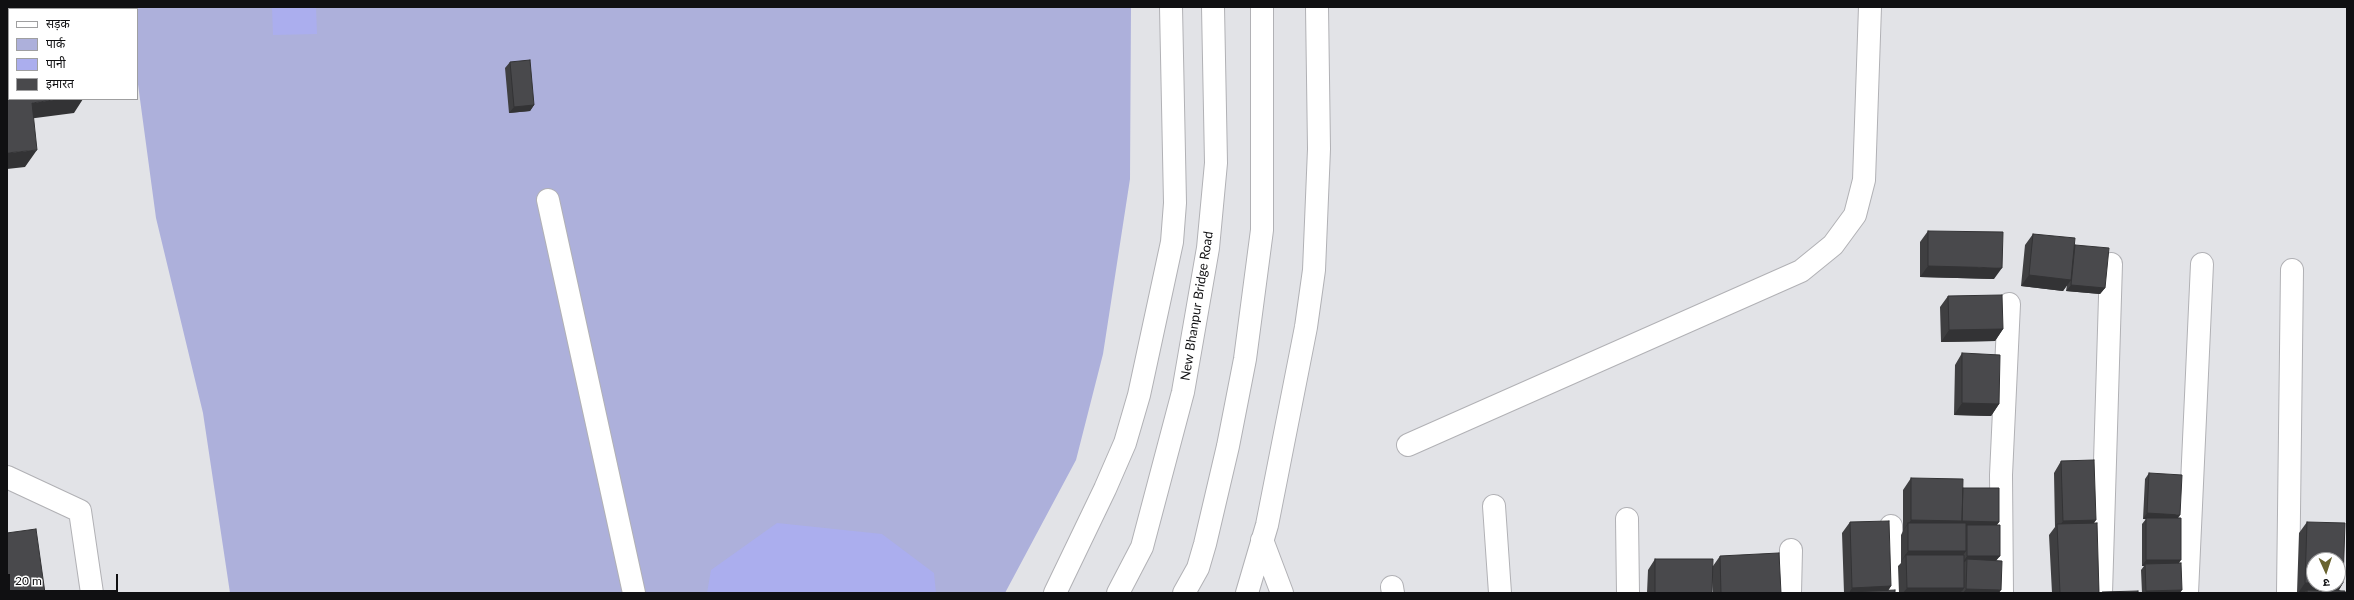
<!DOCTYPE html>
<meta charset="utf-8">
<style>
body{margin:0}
#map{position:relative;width:2354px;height:600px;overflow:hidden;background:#e2e3e7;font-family:Lato,"Noto Sans Devanagari",sans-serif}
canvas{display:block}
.frame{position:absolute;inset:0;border:8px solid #101012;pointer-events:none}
.legend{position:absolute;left:8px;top:8px;width:130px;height:92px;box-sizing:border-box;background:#fff;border:1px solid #9f9fa0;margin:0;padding:5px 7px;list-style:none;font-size:12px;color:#101012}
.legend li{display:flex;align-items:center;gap:8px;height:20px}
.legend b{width:20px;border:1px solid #9f9fa0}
.north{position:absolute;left:2306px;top:552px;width:40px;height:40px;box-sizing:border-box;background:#fff;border:1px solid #9f9fa0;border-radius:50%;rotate:177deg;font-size:11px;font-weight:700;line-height:16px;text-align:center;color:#101012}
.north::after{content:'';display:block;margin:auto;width:14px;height:18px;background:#69632f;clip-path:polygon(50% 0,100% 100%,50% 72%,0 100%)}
.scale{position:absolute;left:8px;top:574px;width:110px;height:18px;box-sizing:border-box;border:2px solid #101012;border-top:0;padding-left:5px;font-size:12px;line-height:14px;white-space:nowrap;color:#101012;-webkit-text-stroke:3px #fff;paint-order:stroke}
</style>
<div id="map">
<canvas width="2354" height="600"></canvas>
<div class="frame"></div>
<ul class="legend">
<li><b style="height:5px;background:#fff"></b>सड़क</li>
<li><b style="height:11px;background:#adb0db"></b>पार्क</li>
<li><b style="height:11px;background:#abaeee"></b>पानी</li>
<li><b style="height:11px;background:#49494c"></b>इमारत</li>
</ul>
<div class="north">उ</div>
<div class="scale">20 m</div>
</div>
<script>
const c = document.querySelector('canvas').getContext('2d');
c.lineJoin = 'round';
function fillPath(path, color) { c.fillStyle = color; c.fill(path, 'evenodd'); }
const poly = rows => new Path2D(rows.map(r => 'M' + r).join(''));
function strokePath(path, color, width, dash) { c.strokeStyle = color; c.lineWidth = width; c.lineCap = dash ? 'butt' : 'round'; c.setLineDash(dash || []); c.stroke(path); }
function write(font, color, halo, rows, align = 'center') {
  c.font = font + ' Lato,sans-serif'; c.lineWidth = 4; c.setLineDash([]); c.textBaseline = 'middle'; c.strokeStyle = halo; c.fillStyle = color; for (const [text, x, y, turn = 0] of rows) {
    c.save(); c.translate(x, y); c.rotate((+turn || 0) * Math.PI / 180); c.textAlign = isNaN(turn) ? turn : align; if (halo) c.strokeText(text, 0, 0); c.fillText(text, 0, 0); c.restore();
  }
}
fillPath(poly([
 [128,7,1131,7,1130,179,1103,354,1076,460,1005,593,230,593,203,413,156,218,137,77,137,9,128,9]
]), '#adb0db');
fillPath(poly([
 [272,7,316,7,317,34,273,35],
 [777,523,882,534,934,573,936,593,707,593,711,570]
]), '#abaeee');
const minor = poly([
 [548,200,634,593],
 [1408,445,1801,271,1833,245,1855,215,1864,180,1870,7],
 [7,477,80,511,92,593],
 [1494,506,1500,593],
 [1627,519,1628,593],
 [1891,526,1892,593],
 [1262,540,1282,593],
 [1392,587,1393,593],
 [1055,593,1105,489,1125,443,1139,395,1172,242,1175,203,1171,7],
 [1118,593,1142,547,1183,392,1208,248,1216,163,1213,7],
 [1184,593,1198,568,1205,544,1228,446,1245,359,1262,230,1262,7],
 [1247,593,1267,525,1306,327,1314,270,1319,149,1317,7],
 [1790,593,1791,550],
 [2002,593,2001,475,2009,304],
 [2101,593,2111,264],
 [2187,593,2202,264],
 [2288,593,2292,270]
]);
strokePath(minor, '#b1b1b5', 24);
strokePath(minor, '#fff', 22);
fillPath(poly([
 [510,62,534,105,530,111,509,113,505,68],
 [1928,231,1994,279,1920,277,1920,242],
 [2033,234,2075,245,2105,288,2100,294,2066,291,2067,285,2063,291,2021,286,2025,245],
 [1948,296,2003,329,1995,341,1941,342,1940,307],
 [1962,353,1999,404,1991,416,1954,415,1955,365],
 [2061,461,2094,523,2099,593,2052,593,2049,535,2055,527,2054,473],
 [2149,473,2178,518,2180,593,2142,593,2141,570,2144,566,2142,566,2142,524,2146,519,2143,519,2145,479],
 [1911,478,1963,488,1999,522,1996,525,2000,556,1996,560,1999,593,1962,593,1962,591,1961,593,1899,593,1898,566,1901,563,1901,535,1903,531,1903,490],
 [1850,522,1891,586,1888,591,1895,593,1844,593,1842,533],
 [2307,522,2343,583,2339,590,2345,593,2297,593,2299,533],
 [1720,556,1781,593,1713,593,1712,578,1712,593,1647,593,1648,570,1655,559,1713,566]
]), '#3f3f41');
fillPath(poly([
 [60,99,83,99,74,113,20,120,32,103],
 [534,105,530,111,509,113,514,107],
 [37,150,25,167,7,169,7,153],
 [1928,266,2002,268,1994,279,1920,277],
 [2029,275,2071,280,2063,291,2021,286],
 [2071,285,2105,288,2100,294,2066,291],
 [2003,329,1995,341,1941,342,1949,330],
 [1962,403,1999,404,1991,416,1954,415],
 [2147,513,2180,515,2176,521,2143,519],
 [1911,520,1962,521,1999,522,1995,528,1967,525,1966,527,1908,523,1903,531],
 [2096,520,2089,531,2057,529,2063,521],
 [1908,551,1966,551,1958,563,1906,555,1900,563],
 [1967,556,2000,556,1995,562,1967,559,1965,562,1963,562],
 [2146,560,2181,560,2177,566,2145,564,2144,566,2142,566],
 [2305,583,2314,583,2314,584,2338,584,2338,583,2343,583,2337,593,2307,590,2304,593,2298,593],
 [1891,586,1886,593,1850,592,1849,593,1852,588],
 [1907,588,1964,588,1961,593,1903,593],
 [1966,589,2001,590,1999,593,1963,593],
 [2182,590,2180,593,2145,593,2146,591]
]), '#333335');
const building = poly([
 [7,7,77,7,77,9,9,9,9,99,60,99,32,103,37,150,7,153,7,7],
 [530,60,534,105,514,107,510,62,530,60],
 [1928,231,2003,232,2002,268,1928,266,1928,231],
 [2033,234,2075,238,2071,280,2029,275,2033,234],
 [2075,245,2109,248,2105,288,2071,285,2075,245],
 [2002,295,2003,329,1949,330,1948,296,2002,295],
 [1962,353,2000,355,1999,404,1962,403,1962,353],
 [2094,460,2096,520,2063,521,2061,461,2094,460],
 [2149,473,2182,475,2180,515,2147,513,2149,473],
 [1911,478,1963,479,1962,521,1911,520,1911,478],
 [1963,488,1999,488,1999,522,1962,521,1963,488],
 [2146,518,2181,518,2181,560,2146,560,2146,518],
 [1889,521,1891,586,1852,588,1850,522,1889,521],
 [2307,522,2345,523,2343,583,2338,583,2338,560,2314,560,2314,583,2305,583,2307,522],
 [1908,523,1966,523,1966,551,1908,551,1908,523],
 [2097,523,2099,593,2060,593,2057,524,2097,523],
 [1967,525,2000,525,2000,556,1967,556,1967,525],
 [36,529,45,593,7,593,7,533,36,529],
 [1779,553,1781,593,1721,593,1720,556,1779,553],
 [1906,555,1964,555,1964,588,1907,588,1906,555],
 [1655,559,1713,559,1712,593,1655,593,1655,559],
 [1967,559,2002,561,2001,590,1966,589,1967,559],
 [2181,563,2182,590,2146,591,2145,564,2181,563],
 [1895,590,1895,593,1850,593,1850,592,1895,590],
 [2307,590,2345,591,2345,593,2307,593,2307,590],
 [2138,591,2138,593,2102,593,2102,592,2138,591]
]);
fillPath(building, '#49494c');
strokePath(building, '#333335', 1);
write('13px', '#101012', '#fff', [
 ["New Bhanpur Bridge Road",1197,306,-81]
]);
</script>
